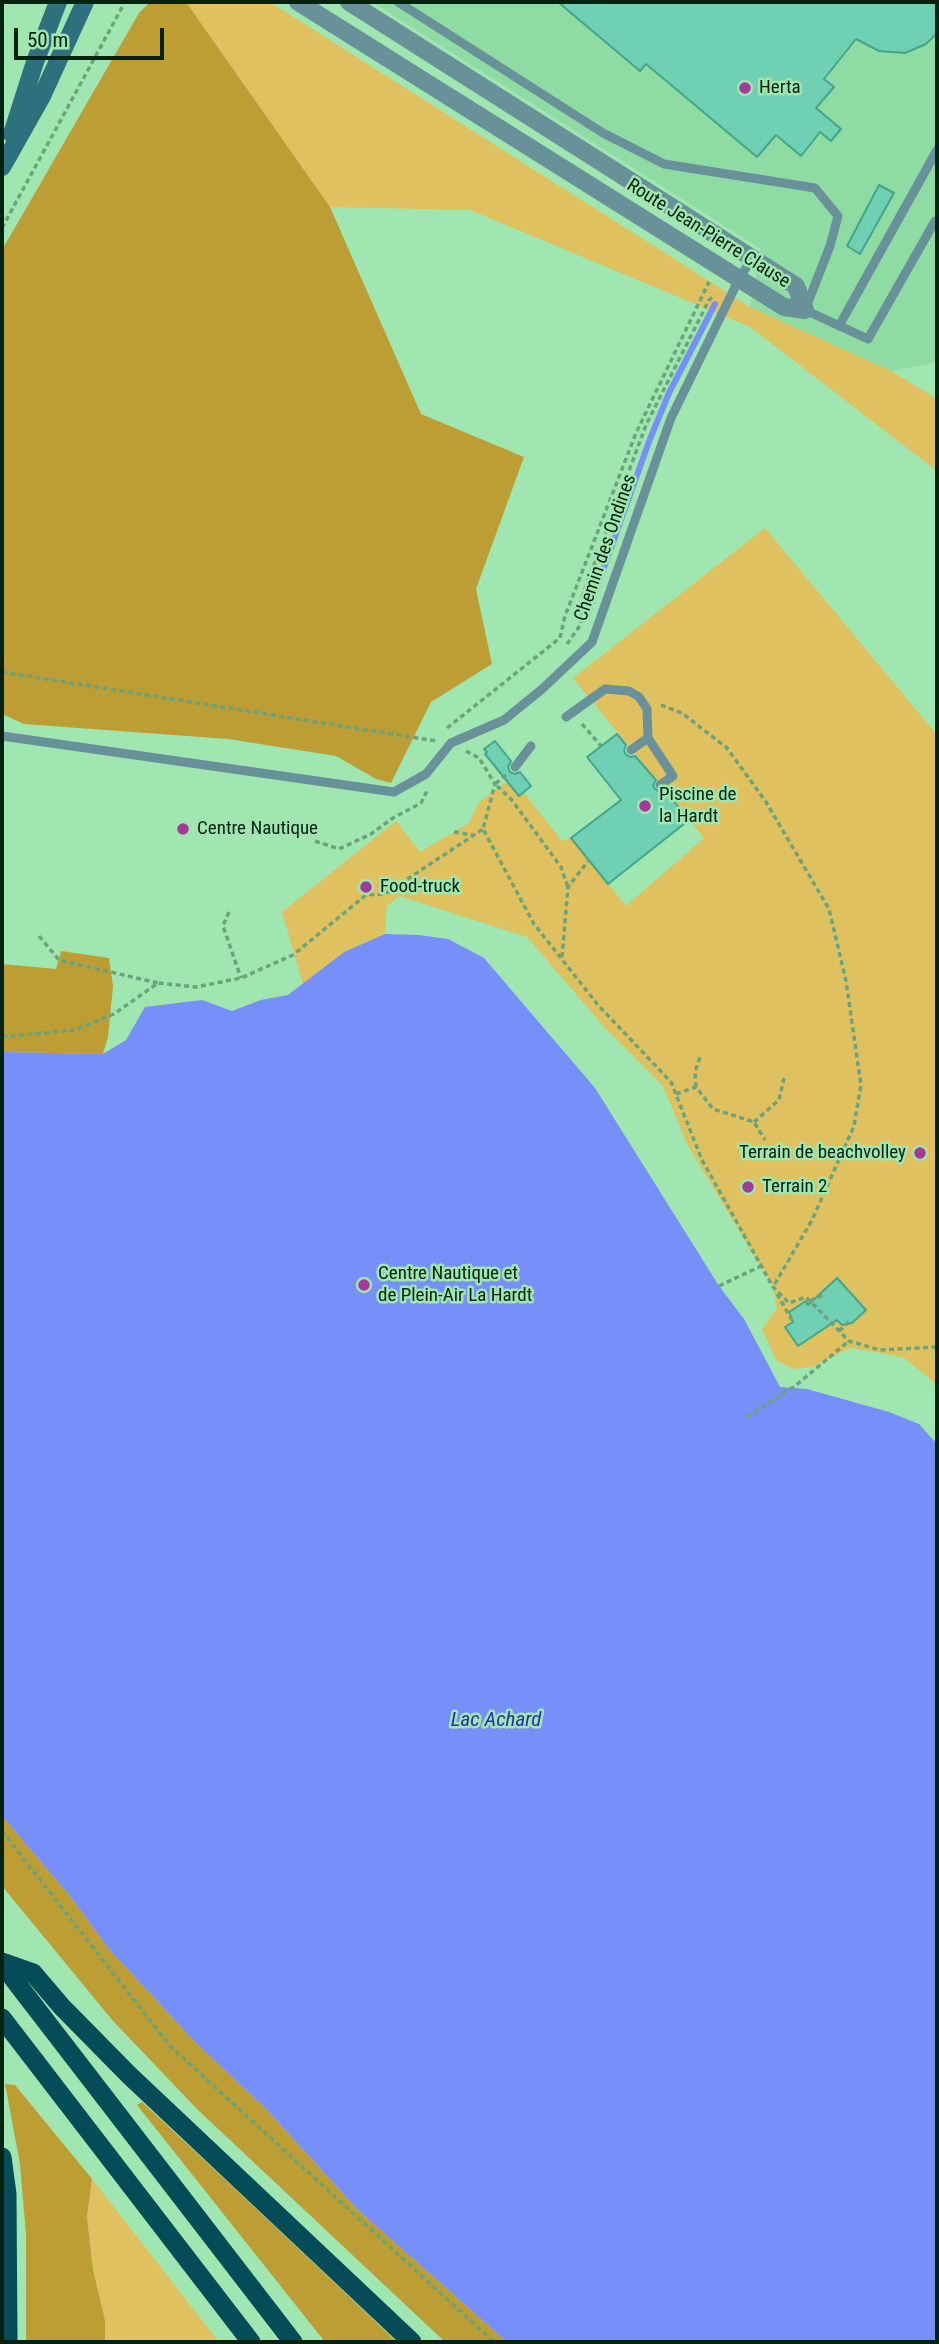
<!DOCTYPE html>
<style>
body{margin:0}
#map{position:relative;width:939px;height:2344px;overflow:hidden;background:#9fe6b1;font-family:"Roboto Condensed",sans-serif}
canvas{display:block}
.frame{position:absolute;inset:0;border:4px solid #04220f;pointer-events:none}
.scale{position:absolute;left:14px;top:28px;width:150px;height:32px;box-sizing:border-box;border:4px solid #04220f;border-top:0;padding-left:9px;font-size:21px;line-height:24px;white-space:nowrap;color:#04220f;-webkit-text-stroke:5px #9fe6b1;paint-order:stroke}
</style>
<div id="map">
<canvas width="939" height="2344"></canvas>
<div class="frame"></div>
<div class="scale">50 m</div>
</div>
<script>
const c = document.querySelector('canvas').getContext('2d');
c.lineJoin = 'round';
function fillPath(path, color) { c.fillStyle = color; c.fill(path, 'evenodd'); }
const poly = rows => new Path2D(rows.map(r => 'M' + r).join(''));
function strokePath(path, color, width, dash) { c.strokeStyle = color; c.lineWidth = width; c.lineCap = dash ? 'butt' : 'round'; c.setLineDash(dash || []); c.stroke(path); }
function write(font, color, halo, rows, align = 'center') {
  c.font = font + ' "Roboto Condensed",sans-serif'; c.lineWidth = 5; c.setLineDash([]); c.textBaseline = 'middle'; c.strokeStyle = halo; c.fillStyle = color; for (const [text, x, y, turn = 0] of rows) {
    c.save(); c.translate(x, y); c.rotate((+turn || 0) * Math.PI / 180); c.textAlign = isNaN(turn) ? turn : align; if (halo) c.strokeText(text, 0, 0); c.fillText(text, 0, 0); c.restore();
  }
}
fillPath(poly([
 [372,2,937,2,937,362,891,371,750,307,761,249]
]), '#8edca3');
fillPath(poly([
 [186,2,270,2,750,307,891,371,937,399,937,471,750,327,470,210,330,207],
 [765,528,937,735,937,1385,903,1357,850,1348,812,1367,793,1369,776,1360,762,1329,777,1308,773,1287,688,1146,663,1086,605,1028,527,937,399,896,387,906,385,934,344,952,303,984,282,912,396,821,420,852,469,823,479,802,508,781,519,796,524,793,562,841,571,838,626,906,704,838,573,678],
 [92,2179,219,2342,105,2342,105,2320,93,2270,87,2217]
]), '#e0c160');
fillPath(poly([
 [150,2,186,2,330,207,421,414,524,457,476,589,492,664,431,702,391,783,376,779,336,756,228,739,24,724,2,714,2,250,139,13],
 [61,951,109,958,113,986,108,1037,103,1054,2,1052,2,964,56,969],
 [2,1816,70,1896,109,1949,195,2042,267,2110,357,2209,507,2342,445,2342,198,2110,113,2021,2,1886],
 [5,2084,15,2085,92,2179,87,2217,93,2270,105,2320,105,2342,26,2342,26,2235,20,2164],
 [142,2102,231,2185,397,2342,325,2342,137,2105]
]), '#bd9e35');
fillPath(poly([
 [385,934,418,935,448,939,484,958,595,1088,719,1286,744,1319,780,1387,807,1389,889,1412,919,1424,937,1444,937,2342,507,2342,357,2209,267,2110,195,2042,109,1949,70,1896,2,1816,2,1052,103,1054,126,1040,145,1007,202,1000,232,1011,261,1000,288,995,344,952]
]), '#778ff8');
strokePath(poly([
 [588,612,650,439,669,393,715,304]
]), '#778ff8', 6);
const building = poly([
 [558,2,937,2,937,33,926,44,905,53,879,51,856,39,824,79,834,87,816,108,841,129,831,141,820,132,801,156,776,135,757,157,646,64,640,71,558,2],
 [879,185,894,193,860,254,847,246,879,185],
 [617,734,626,745,624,750,626,755,631,757,635,756,656,780,653,785,655,789,660,792,665,790,689,820,608,884,571,838,621,800,587,757,617,734],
 [495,741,511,761,508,767,510,772,515,774,520,772,531,786,519,796,485,754,487,752,484,749,495,741],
 [837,1278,866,1310,852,1323,842,1325,837,1320,798,1346,785,1327,793,1322,789,1312,806,1301,808,1305,837,1278]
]);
fillPath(building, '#6fd0b3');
strokePath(building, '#42a68b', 2);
strokePath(poly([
 [2,228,125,2],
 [567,644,581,624,581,600,646,425,709,300,715,295],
 [2,672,436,741],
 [661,705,682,713,727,748,766,802,829,909,846,981,861,1085,854,1126,812,1220,773,1287],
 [582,724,601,746],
 [447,728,560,638,565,616,636,433,709,282],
 [466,751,479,758,495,784,483,829,534,924,598,1005,671,1082,702,1160,773,1287,789,1303,806,1297,849,1341,880,1350,937,1347],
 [506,775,495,784,511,799,561,867,568,887],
 [454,832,472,835],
 [315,841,339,849,371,834,393,818,421,803,428,789],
 [229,912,223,926,241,978],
 [39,936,59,960,158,983],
 [562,957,568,887,589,860],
 [2,1037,74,1030,114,1014,158,983,196,987,241,978,293,955,366,895,385,894,483,829],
 [696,1087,695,1072,700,1057],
 [676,1094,696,1087,713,1109,754,1122,765,1140],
 [754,1122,779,1100,784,1078],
 [719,1286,761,1266],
 [777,1294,793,1322],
 [810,1301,824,1294],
 [839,1331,850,1321],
 [747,1417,795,1386,849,1341],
 [2,1831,170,2046,494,2342]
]), '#6ba47a', 3.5, [5, 3.5]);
strokePath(poly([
 [398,2,603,133,664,164,815,188,838,216,830,246,805,310,868,339,935,221],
 [839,326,937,150],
 [566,717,605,689,629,691,639,697,647,709,648,738,631,750],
 [2,736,394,792,426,774,451,743,504,720,541,690,592,642,671,418,739,279,751,260],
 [648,738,673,776,660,785],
 [515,767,531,746]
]), '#69919a', 9);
strokePath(poly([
 [298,2,784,307,805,310,796,286,349,2]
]), '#69919a', 18);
strokePath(poly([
 [12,134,35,62,58,2],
 [2,167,42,96,85,2]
]), '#2e717e', 18);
strokePath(poly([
 [2,1962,33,1973,62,2007,129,2075,412,2342],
 [2,1964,293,2342],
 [2,2018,251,2342],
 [2,2157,7,2194,8,2342]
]), '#064c58', 19);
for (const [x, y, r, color] of [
 [745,88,7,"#a5399a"],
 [645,806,7,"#a5399a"],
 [183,829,7,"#a5399a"],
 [366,887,7,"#a5399a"],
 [920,1153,7,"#a5399a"],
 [748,1187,7,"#a5399a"],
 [364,1285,7,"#a5399a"]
]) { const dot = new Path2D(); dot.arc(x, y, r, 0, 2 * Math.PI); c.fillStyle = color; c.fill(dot); strokePath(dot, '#9fe6b1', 2.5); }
write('19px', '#04220f', '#9fe6b1', [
 ["Herta",759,88],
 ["Piscine de",659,795],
 ["la Hardt",659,817],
 ["Centre Nautique",197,829],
 ["Food-truck",380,887],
 ["Terrain de beachvolley",906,1153,"right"],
 ["Terrain 2",762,1187],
 ["Centre Nautique et",378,1274],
 ["de Plein-Air La Hardt",378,1296]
], 'left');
write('19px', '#04220f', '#9fe6b1', [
 ["Route Jean-Pierre Clause",708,234,32],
 ["Chemin des Ondines",606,548,-71]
]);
write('italic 21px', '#292ea6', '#9fe6b1', [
 ["Lac Achard",496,1721]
]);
</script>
